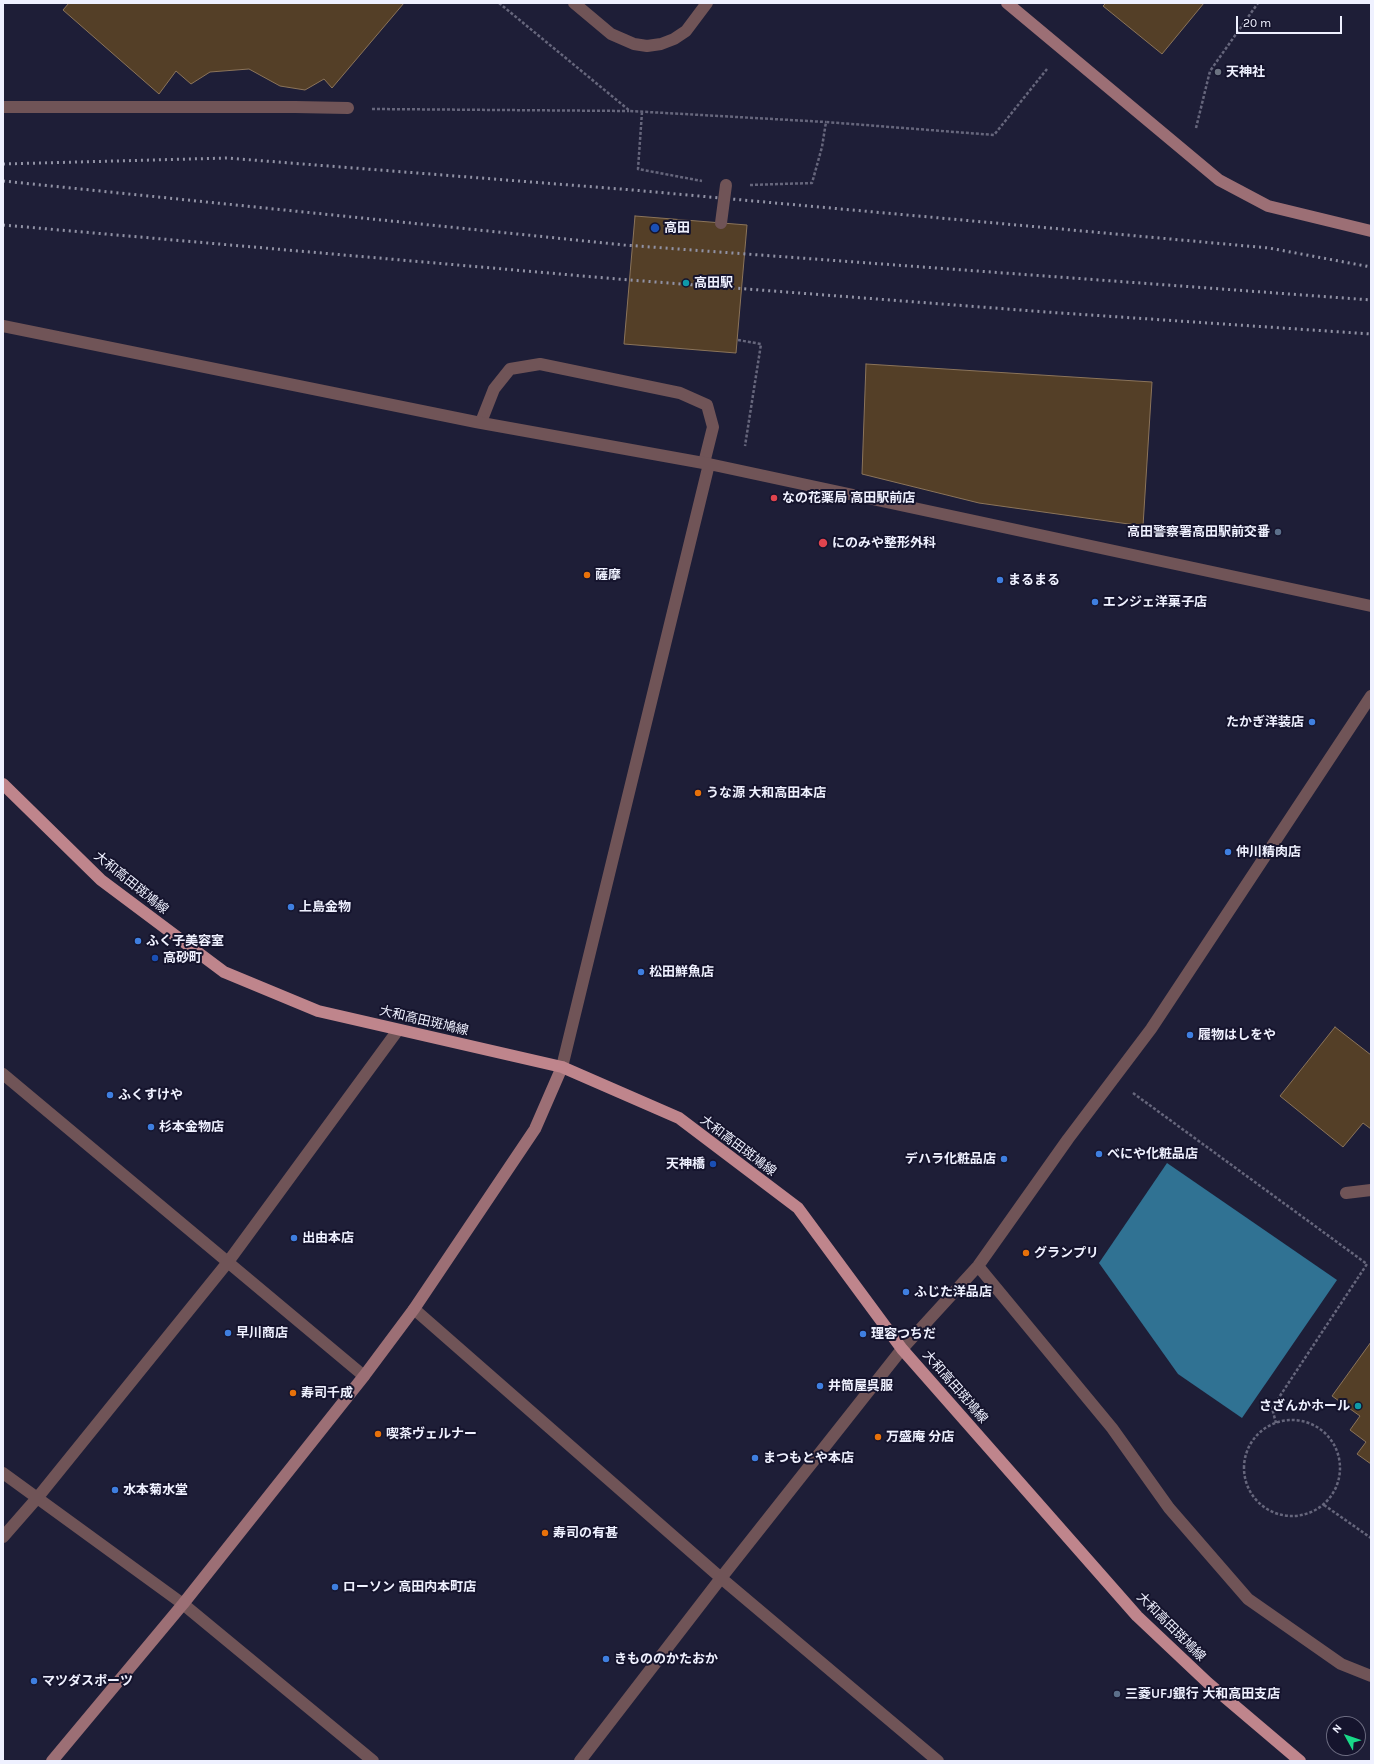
<!DOCTYPE html>
<meta charset="utf-8">
<style>
body{margin:0}
#map{position:relative;width:1374px;height:1764px;overflow:hidden;background:#1e1e37;font-family:Karla,sans-serif}
canvas{display:block}
.frame{position:absolute;inset:0;border:4px solid #eff1ff;pointer-events:none}
.north{position:absolute;left:1326px;top:1716px;width:40px;height:40px;box-sizing:border-box;background:#15142d;border:1px solid #6c6c81;border-radius:50%;rotate:310deg;font-size:11px;font-weight:700;line-height:16px;text-align:center;color:#eff1ff}
.north::after{content:'';display:block;margin:auto;width:14px;height:18px;background:#19d989;clip-path:polygon(50% 0,100% 100%,50% 72%,0 100%)}
.scale{position:absolute;left:1236px;top:16px;width:106px;height:18px;box-sizing:border-box;border:2px solid #eff1ff;border-top:0;padding-left:5px;font-size:12px;line-height:14px;white-space:nowrap;color:#eff1ff;-webkit-text-stroke:3px #15142d;paint-order:stroke}
</style>
<div id="map">
<canvas width="1374" height="1764"></canvas>
<div class="frame"></div>
<div class="north">N</div>
<div class="scale">20 m</div>
</div>
<script>
const c = document.querySelector('canvas').getContext('2d');
c.lineJoin = 'round';
function fillPath(path, color) { c.fillStyle = color; c.fill(path, 'evenodd'); }
const poly = rows => new Path2D(rows.map(r => 'M' + r).join(''));
function strokePath(path, color, width, dash) { c.strokeStyle = color; c.lineWidth = width; c.lineCap = dash ? 'butt' : 'round'; c.setLineDash(dash || []); c.stroke(path); }
function write(font, color, halo, rows, align = 'center') {
  c.font = font + ' Karla,"Noto Sans JP",sans-serif'; c.lineWidth = 4; c.setLineDash([]); c.textBaseline = 'middle'; c.strokeStyle = halo; c.fillStyle = color; for (const [text, x, y, turn = 0] of rows) {
    c.save(); c.translate(x, y); c.rotate((+turn || 0) * Math.PI / 180); c.textAlign = isNaN(turn) ? turn : align; if (halo) c.strokeText(text, 0, 0); c.fillText(text, 0, 0); c.restore();
  }
}
fillPath(poly([
 [1167,1163,1337,1280,1242,1418,1178,1374,1099,1263]
]), '#307293');
const building = poly([
 [69,3,404,3,332,88,324,79,305,90,280,86,249,69,210,72,191,84,176,71,159,94,63,10,69,3],
 [1106,3,1204,3,1162,54,1103,6,1106,3],
 [635,216,747,225,736,353,624,344,635,216],
 [866,364,1152,382,1143,526,979,503,862,474,866,364],
 [1335,1027,1371,1055,1371,1129,1363,1123,1343,1147,1280,1096,1335,1027],
 [1371,1342,1371,1464,1357,1454,1366,1442,1350,1430,1360,1416,1332,1396,1371,1342]
]);
fillPath(building, '#543f27');
strokePath(building, '#8b745a', 1);
strokePath(poly([
 [499,3,630,111,826,122],
 [372,109,629,111],
 [642,112,638,169,702,181],
 [1196,128,1210,71,1258,3],
 [750,185,812,183,822,147,826,122,994,135,1047,69],
 [738,340,761,344,745,446],
 [1133,1093,1367,1264,1272,1408,1276,1423],
 '1244 1468a48 48 0 1 1 96 0a48 48 0 1 1-96 0Z',
 [1324,1505,1371,1538]
]), '#66667c', 2.5, [3, 2]);
strokePath(poly([
 [574,3,611,34,634,44,647,46,661,44,674,39,686,31,707,3],
 [481,422,494,389,510,369,540,364,680,393,707,405,713,427,704,463],
 [1346,1193,1371,1190]
]), '#705457', 12);
strokePath(poly([
 [3,107,295,107,348,108],
 [3,326,476,422,709,464],
 [562,1067,709,464,1371,606],
 [3,1074,364,1376],
 [978,1266,1112,1428,1169,1508,1248,1599,1341,1664,1371,1676],
 [414,1309,721,1578,938,1761],
 [3,1473,183,1604,373,1761],
 [3,1537,38,1497,228,1262,398,1030],
 [580,1761,721,1578,902,1349,978,1266,1068,1139,1151,1029,1371,696]
]), '#705457', 12);
strokePath(poly([
 [1007,3,1219,180,1268,206,1371,231],
 [52,1761,183,1604,364,1376,414,1309,535,1129,562,1067]
]), '#9c6f75', 12);
strokePath(poly([
 [3,784,101,880,224,972,318,1011,562,1067,679,1118,798,1208,902,1349,1137,1616,1208,1683,1300,1761]
]), '#bf858c', 12);
strokePath(poly([
 [3,164,227,158,633,190,1269,248,1371,267],
 [3,181,624,245,1371,300],
 [3,225,617,279,1046,312,1371,334]
]), '#9192a5', 3, [2, 4]);
strokePath(poly([
 [721,223,726,185]
]), '#705457', 12);
for (const [x, y, r, color] of [
 [1218,72,4,"#6b7280"],
 [655,228,5,"#1a4fb4"],
 [686,283,4,"#0f9aa8"],
 [774,498,4,"#e0444e"],
 [1278,532,4,"#5c6f8a"],
 [823,543,5,"#e0444e"],
 [587,575,4,"#e8710a"],
 [1000,580,4,"#3f7fe0"],
 [1095,602,4,"#3f7fe0"],
 [1312,722,4,"#3f7fe0"],
 [698,793,4,"#e8710a"],
 [1228,852,4,"#3f7fe0"],
 [291,907,4,"#3f7fe0"],
 [138,941,4,"#3f7fe0"],
 [155,958,4,"#1a4fb4"],
 [641,972,4,"#3f7fe0"],
 [1190,1035,4,"#3f7fe0"],
 [110,1095,4,"#3f7fe0"],
 [151,1127,4,"#3f7fe0"],
 [1099,1154,4,"#3f7fe0"],
 [1004,1159,4,"#3f7fe0"],
 [713,1164,4,"#1a4fb4"],
 [294,1238,4,"#3f7fe0"],
 [1026,1253,4,"#e8710a"],
 [906,1292,4,"#3f7fe0"],
 [228,1333,4,"#3f7fe0"],
 [863,1334,4,"#3f7fe0"],
 [820,1386,4,"#3f7fe0"],
 [293,1393,4,"#e8710a"],
 [1358,1406,4,"#0f9aa8"],
 [378,1434,4,"#e8710a"],
 [878,1437,4,"#e8710a"],
 [755,1458,4,"#3f7fe0"],
 [115,1490,4,"#3f7fe0"],
 [545,1533,4,"#e8710a"],
 [335,1587,4,"#3f7fe0"],
 [606,1659,4,"#3f7fe0"],
 [34,1681,4,"#3f7fe0"],
 [1117,1694,4,"#5c6f8a"]
]) { const dot = new Path2D(); dot.arc(x, y, r, 0, 2 * Math.PI); c.fillStyle = color; c.fill(dot); strokePath(dot, '#15142d', 1.5); }
write('bold 13px', '#eff1ff', '#15142d', [
 ["天神社",1226,72],
 ["高田",664,228],
 ["高田駅",694,283],
 ["なの花薬局 高田駅前店",782,498],
 ["高田警察署高田駅前交番",1270,532,"right"],
 ["にのみや整形外科",832,543],
 ["薩摩",595,575],
 ["まるまる",1008,580],
 ["エンジェ洋菓子店",1103,602],
 ["たかぎ洋装店",1304,722,"right"],
 ["うな源 大和高田本店",706,793],
 ["仲川精肉店",1236,852],
 ["上島金物",299,907],
 ["ふく子美容室",146,941],
 ["高砂町",163,958],
 ["松田鮮魚店",649,972],
 ["履物はしをや",1198,1035],
 ["ふくすけや",118,1095],
 ["杉本金物店",159,1127],
 ["べにや化粧品店",1107,1154],
 ["デハラ化粧品店",996,1159,"right"],
 ["天神橋",705,1164,"right"],
 ["出由本店",302,1238],
 ["グランプリ",1034,1253],
 ["ふじた洋品店",914,1292],
 ["早川商店",236,1333],
 ["理容つちだ",871,1334],
 ["井筒屋呉服",828,1386],
 ["寿司千成",301,1393],
 ["さざんかホール",1350,1406,"right"],
 ["喫茶ヴェルナー",386,1434],
 ["万盛庵 分店",886,1437],
 ["まつもとや本店",763,1458],
 ["水本菊水堂",123,1490],
 ["寿司の有甚",553,1533],
 ["ローソン 高田内本町店",343,1587],
 ["きもののかたおか",614,1659],
 ["マツダスポーツ",42,1681],
 ["三菱UFJ銀行 大和高田支店",1125,1694]
], 'left');
write('13px', '#eff1ff', '#15142d', [
 ["大和高田斑鳩線",131,883,39],
 ["大和高田斑鳩線",424,1021,13],
 ["大和高田斑鳩線",738,1146,37],
 ["大和高田斑鳩線",955,1387,49],
 ["大和高田斑鳩線",1171,1627,45]
]);
</script>
